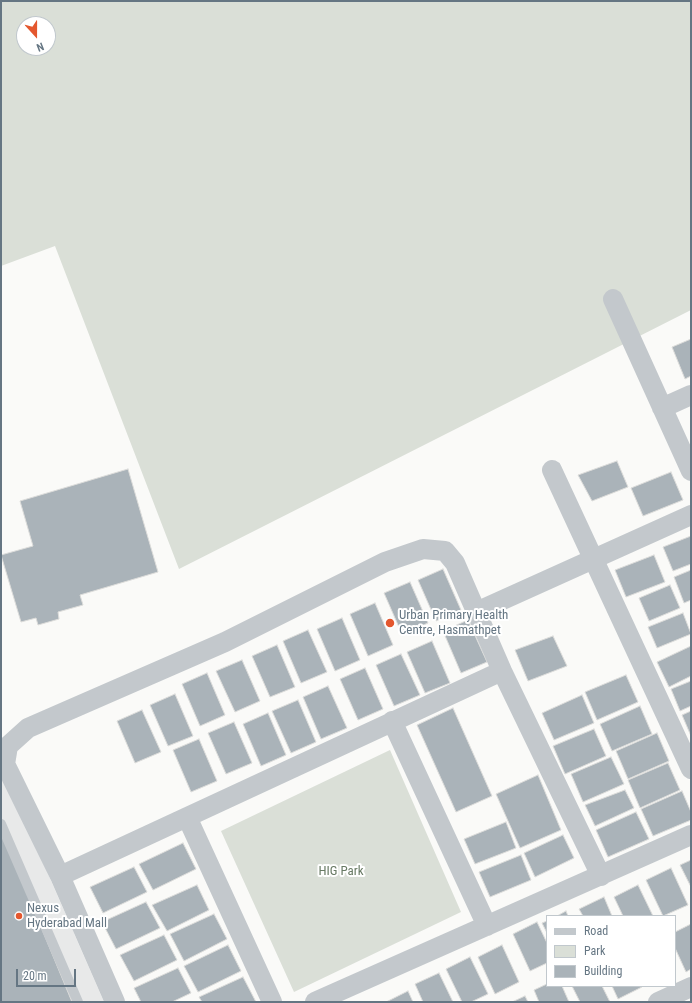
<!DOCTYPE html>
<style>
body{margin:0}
#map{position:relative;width:692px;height:1003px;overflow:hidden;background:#fafaf8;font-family:"Roboto Condensed",sans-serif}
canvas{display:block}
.frame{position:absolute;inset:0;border:2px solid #657683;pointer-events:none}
.legend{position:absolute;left:546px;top:915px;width:130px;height:72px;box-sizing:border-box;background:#fff;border:1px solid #c1c8cd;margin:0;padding:5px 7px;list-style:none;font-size:12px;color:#657683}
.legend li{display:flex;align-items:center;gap:8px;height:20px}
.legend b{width:20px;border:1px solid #c1c8cd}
.north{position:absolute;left:16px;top:16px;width:40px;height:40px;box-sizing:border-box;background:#fff;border:1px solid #c1c8cd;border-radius:50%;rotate:159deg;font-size:11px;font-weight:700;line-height:16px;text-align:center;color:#657683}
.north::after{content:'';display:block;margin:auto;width:14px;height:18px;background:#e4572e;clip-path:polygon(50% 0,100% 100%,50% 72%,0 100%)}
.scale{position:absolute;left:16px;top:969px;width:60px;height:18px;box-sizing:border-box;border:2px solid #657683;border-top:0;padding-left:5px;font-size:12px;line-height:14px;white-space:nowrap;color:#657683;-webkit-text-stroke:3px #fff;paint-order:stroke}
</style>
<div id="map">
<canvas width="692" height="1003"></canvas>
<div class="frame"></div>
<ul class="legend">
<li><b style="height:5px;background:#c3c8cc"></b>Road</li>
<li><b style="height:11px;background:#dadfd7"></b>Park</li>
<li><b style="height:11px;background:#aab3b9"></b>Building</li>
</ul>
<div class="north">N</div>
<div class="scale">20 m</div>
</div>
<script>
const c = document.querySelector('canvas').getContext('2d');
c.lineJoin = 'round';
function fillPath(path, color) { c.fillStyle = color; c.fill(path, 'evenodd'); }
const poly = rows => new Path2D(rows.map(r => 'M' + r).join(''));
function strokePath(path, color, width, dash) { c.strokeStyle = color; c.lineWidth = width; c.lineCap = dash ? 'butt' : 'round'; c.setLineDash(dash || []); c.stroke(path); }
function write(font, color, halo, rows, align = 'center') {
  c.font = font + ' "Roboto Condensed",sans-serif'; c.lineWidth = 4; c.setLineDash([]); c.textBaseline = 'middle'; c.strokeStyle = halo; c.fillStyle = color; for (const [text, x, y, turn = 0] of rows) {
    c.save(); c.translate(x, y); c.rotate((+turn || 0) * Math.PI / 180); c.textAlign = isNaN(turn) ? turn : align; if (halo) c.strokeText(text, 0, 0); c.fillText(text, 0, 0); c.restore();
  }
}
fillPath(poly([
 [1,776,45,867,104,1002,1,1002]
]), '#e8e9e9');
fillPath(poly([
 [1,1,691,1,691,310,179,569,55,246,1,266],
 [24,24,48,24,48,48,24,48],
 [390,750,461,912,294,992,221,831]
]), '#dadfd7');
const building = poly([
 [691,339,691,376,685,379,672,347,691,339],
 [617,461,628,487,592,501,578,475,617,461],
 [128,469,158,572,80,595,83,605,58,612,59,619,38,625,36,618,21,622,1,555,33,546,20,501,128,469],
 [671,472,683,500,643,516,631,488,671,472],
 [691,536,691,564,673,571,663,547,691,536],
 [654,555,665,582,626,597,615,570,654,555],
 [443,569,461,610,436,621,418,580,443,569],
 [691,570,691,600,684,603,674,577,691,570],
 [410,582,428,623,402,634,384,593,410,582],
 [670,585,680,608,649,621,639,598,670,585],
 [375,603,393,645,368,656,350,614,375,603],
 [683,613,691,634,657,648,648,627,683,613],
 [342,618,360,660,335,671,317,629,342,618],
 [468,620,487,662,461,673,443,631,468,620],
 [308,630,327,672,301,683,283,641,308,630],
 [553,636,567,666,528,681,515,650,553,636],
 [432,641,450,683,425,693,407,652,432,641],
 [277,645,295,687,270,697,252,656,277,645],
 [691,646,691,676,669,687,657,662,691,646],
 [401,654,420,695,394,706,376,665,401,654],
 [242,660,260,701,235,712,216,671,242,660],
 [365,668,383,709,358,720,340,679,365,668],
 [207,673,225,715,200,726,182,684,207,673],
 [626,675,638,702,597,720,585,692,626,675],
 [691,681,691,706,680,711,671,689,691,681],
 [328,686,347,728,321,739,303,697,328,686],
 [175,694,193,736,168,746,150,705,175,694],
 [582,695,594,723,554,740,542,713,582,695],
 [298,700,316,742,291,753,272,711,298,700],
 [640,706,652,734,612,751,600,724,640,706],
 [453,708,492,796,456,812,417,725,453,708],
 [142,710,161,752,135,763,117,721,142,710],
 [691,711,691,736,682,715,691,711],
 [268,713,286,755,261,766,243,724,268,713],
 [234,722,252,763,226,774,208,733,234,722],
 [594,729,606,756,565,774,553,746,594,729],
 [657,733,669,761,628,779,616,751,657,733],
 [199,739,217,781,191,792,173,750,199,739],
 [611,757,624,784,583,802,571,774,611,757],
 [668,763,680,790,640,808,628,780,668,763],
 [538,775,561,830,520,848,496,794,538,775],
 [625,790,634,808,595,826,585,805,625,790],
 [682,791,691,812,691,820,653,836,641,809,682,791],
 [636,812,649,839,608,857,596,830,636,812],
 [506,822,516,848,475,864,464,839,506,822],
 [1,830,72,1002,1,1002,1,830],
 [563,835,574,858,535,877,524,853,563,835],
 [183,843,196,869,153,890,139,864,183,843],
 [521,855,531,880,490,897,479,872,521,855],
 [691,860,691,887,680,865,691,860],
 [134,867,147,892,103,913,90,887,134,867],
 [671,868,688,905,663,916,646,880,671,868],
 [197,885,209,910,167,931,152,905,197,885],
 [638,885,653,916,623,916,614,897,638,885],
 [604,897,612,916,583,916,579,909,604,897],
 [146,902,160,928,116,949,102,922,146,902],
 [566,911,568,916,557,916,566,911],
 [214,914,227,939,184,961,170,934,214,914],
 [547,921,547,933,542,923,547,921],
 [537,922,547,943,547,963,530,971,513,934,537,922],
 [691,924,691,969,686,972,675,948,675,932,691,924],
 [164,935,177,960,134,981,120,955,164,935],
 [228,945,241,971,198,992,184,966,228,945],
 [502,945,519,982,495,994,478,957,502,945],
 [470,957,488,994,471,1002,462,1002,446,969,470,957],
 [178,968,191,993,172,1002,141,1002,134,988,178,968],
 [439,973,453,1002,423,1002,415,984,439,973],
 [243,977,256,1002,202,1002,199,997,243,977],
 [547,984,547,986,562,986,569,1002,539,1002,534,990,547,984],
 [572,986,602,986,610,1002,580,1002,572,986],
 [612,986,642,986,642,987,618,999,612,986],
 [408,991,413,1002,386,1002,408,991],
 [525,996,528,1002,512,1002,525,996]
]);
fillPath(building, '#aab3b9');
strokePath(building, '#dcdcda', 1);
strokePath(poly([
 [1,824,78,1002]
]), '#c3c8cc', 10);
strokePath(poly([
 [613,299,691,471],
 [662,408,691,395],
 [552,470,691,769],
 [476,612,691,515],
 [392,721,487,926],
 [187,817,272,1002],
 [60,876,502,671],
 [115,1002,60,876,5,764,8,746,28,728,225,642,385,562,423,549,445,551,455,563,502,671,601,876],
 [315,1002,691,835],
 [658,1002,691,987]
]), '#c3c8cc', 20);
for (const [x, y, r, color] of [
 [390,623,5,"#e4572e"],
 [19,916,4,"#e4572e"]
]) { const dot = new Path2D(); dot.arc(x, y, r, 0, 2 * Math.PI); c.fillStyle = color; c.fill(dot); strokePath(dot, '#fff', 1.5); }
write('13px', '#657683', '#fff', [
 ["Urban Primary Health",399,616],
 ["Centre, Hasmathpet",399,631],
 ["Nexus",27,909],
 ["Hyderabad Mall",27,924]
], 'left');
write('13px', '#687a64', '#fff', [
 ["HIG Park",341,872]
]);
</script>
